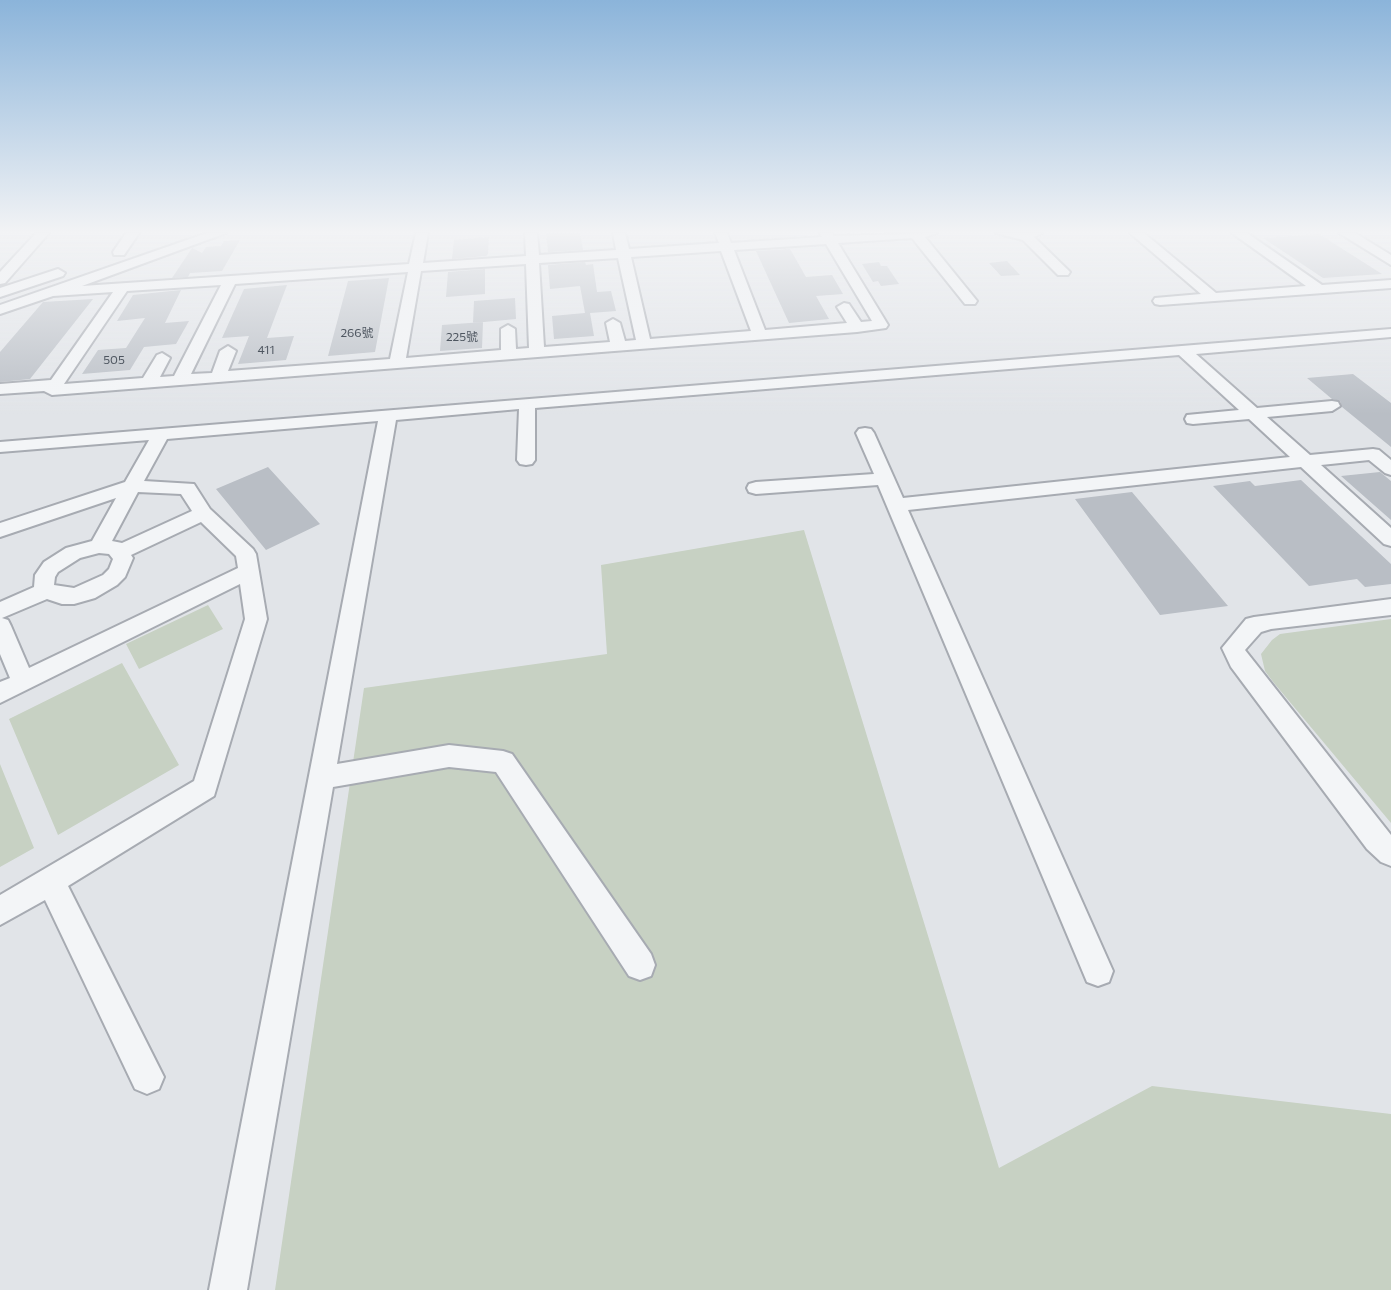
<!DOCTYPE html>
<meta charset="utf-8">
<style>
body{margin:0}
canvas{display:block;background:#e1e4e8}
</style>
<canvas width="1391" height="1290"></canvas>
<script>
const c = document.querySelector('canvas').getContext('2d');
c.lineJoin = 'round';
function fillPath(path, color) { c.fillStyle = color; c.fill(path, 'evenodd'); }
const poly = rows => new Path2D(rows.map(r => 'M' + r).join(''));
function strokePath(path, color, width, dash) { c.strokeStyle = color; c.lineWidth = width; c.lineCap = dash ? 'butt' : 'round'; c.setLineDash(dash || []); c.stroke(path); }
function write(font, color, halo, rows, align = 'center') {
  c.font = font + ' Commissioner,"Noto Sans TC",sans-serif'; c.lineWidth = 4.5; c.setLineDash([]); c.textBaseline = 'middle'; c.strokeStyle = halo; c.fillStyle = color; for (const [text, x, y, turn = 0] of rows) {
    c.save(); c.translate(x, y); c.rotate((+turn || 0) * Math.PI / 180); c.textAlign = isNaN(turn) ? turn : align; if (halo) c.strokeText(text, 0, 0); c.fillText(text, 0, 0); c.restore();
  }
}
fillPath(poly([
 [804,530,999,1168,1152,1086,1391,1114,1391,1290,275,1290,364,688,607,654,601,565],
 [208,605,223,629,139,669,126,644],
 [1391,619,1391,823,1274,683,1265,671,1261,654,1272,640,1280,634],
 [122,663,179,765,58,835,9,719],
 [0,764,34,848,0,867]
]), '#c7d1c3');
fillPath(poly([
 [546,233,580,233,583,250,548,252],
 [1319,234,1382,274,1323,278,1263,238],
 [489,237,488,254,486,256,452,259,454,240],
 [240,240,222,271,190,273,188,277,172,278,192,248,202,253,206,247,221,246,224,241],
 [790,249,806,277,832,275,843,294,816,296,829,319,789,323,756,251],
 [1007,261,1020,275,1001,276,989,263],
 [585,262,586,265,593,264,597,292,611,291,616,311,590,313,594,336,554,339,552,316,585,313,580,286,550,289,548,265],
 [879,262,881,266,887,266,899,284,881,286,878,281,873,282,862,264],
 [485,269,485,294,446,297,448,272],
 [389,278,375,352,328,356,348,281],
 [287,285,267,338,294,336,286,360,238,364,249,336,222,338,244,289],
 [181,290,165,323,189,321,176,344,144,347,130,370,82,374,98,350,126,348,145,318,117,321,133,295],
 [515,298,516,319,473,323,474,301],
 [93,299,30,379,0,382,0,352,43,302],
 [483,322,482,348,440,351,442,325],
 [1353,374,1391,403,1391,447,1342,407,1340,401,1332,399,1307,378],
 [268,467,320,524,266,550,216,489],
 [1380,472,1391,481,1391,520,1341,476],
 [1301,480,1391,564,1391,584,1365,587,1357,579,1309,586,1213,486,1250,481,1255,486],
 [1132,492,1228,606,1160,615,1075,499]
]), '#b9bec5');
const minor = poly([
 [36,233,49,233,5,283,0,284,0,272,36,233],
 [126,233,139,233,124,255,114,255,113,252,126,233],
 [207,233,226,233,82,286,409,264,416,233,428,233,423,263,526,256,525,233,537,233,539,255,616,250,613,233,625,233,629,249,719,243,715,233,727,233,731,243,822,237,820,233,832,233,834,236,937,233,925,237,977,301,975,304,965,304,912,238,838,243,888,325,886,328,857,332,52,395,44,391,0,394,0,384,51,380,113,292,53,296,0,314,0,305,207,233],
 [826,244,872,321,861,322,849,304,844,303,837,307,847,323,765,330,734,250,826,244],
 [721,251,751,331,650,339,631,257,721,251],
 [618,258,636,340,625,341,620,323,613,319,606,323,610,342,544,347,539,263,618,258],
 [526,264,529,348,516,349,515,329,508,325,501,329,501,350,406,358,421,271,526,264],
 [408,272,390,359,228,371,236,351,228,346,220,351,212,373,191,374,235,284,408,272],
 [221,285,174,376,160,377,170,358,162,353,157,355,143,378,64,384,127,291,221,285],
 [996,233,1042,233,1034,237,1070,272,1068,275,1058,275,1023,240,996,233],
 [1130,233,1144,233,1216,293,1306,286,1232,233,1247,233,1322,285,1391,280,1391,288,1160,305,1155,304,1153,301,1155,298,1201,294,1130,233],
 [1339,233,1355,233,1391,255,1391,265,1339,233],
 [58,269,65,273,63,276,0,297,0,288,58,269],
 [1391,329,1391,337,1196,354,1257,408,1332,401,1338,402,1340,406,1332,411,1267,417,1310,455,1373,449,1379,450,1391,460,1391,475,1385,473,1369,460,1321,465,1391,528,1391,546,1384,544,1301,467,908,510,1113,971,1109,982,1098,986,1087,982,878,485,756,494,749,492,747,488,749,484,756,482,874,474,856,433,859,429,865,428,871,429,874,433,903,498,1290,457,1249,419,1193,424,1187,423,1185,419,1187,415,1239,410,1179,355,535,408,535,460,532,464,526,465,520,464,517,460,519,409,396,420,337,764,449,745,503,751,512,754,651,954,655,965,651,976,640,980,629,976,496,772,449,767,333,787,247,1290,209,1290,378,421,167,439,144,481,194,484,210,509,253,549,256,554,267,619,214,796,68,886,164,1077,159,1089,147,1094,135,1089,45,900,0,925,0,895,194,781,245,619,240,584,0,703,0,682,10,678,0,654,0,602,34,587,35,575,44,562,66,548,92,541,116,498,0,537,0,523,125,482,149,440,0,452,0,442,1391,329],
 [138,492,181,494,192,511,122,543,112,541,138,492],
 [201,522,236,556,238,568,29,668,11,626,8,620,2,618,47,599,62,604,74,604,95,598,117,585,125,577,133,558,131,555,201,522],
 [99,553,109,554,113,559,109,569,103,575,74,588,54,585,55,577,58,572,80,558,99,553],
 [1391,599,1391,615,1271,629,1261,632,1245,650,1391,835,1391,866,1381,862,1367,849,1231,667,1222,648,1246,619,1254,617,1391,599]
]);
strokePath(minor, '#a7abb2', 4);
fillPath(minor, '#f3f5f7');
const sky = c.createLinearGradient(0, 0, 0, 414);
sky.addColorStop(0, '#8bb4da');
sky.addColorStop(0.56, '#f2f3f5');
sky.addColorStop(1, '#f2f3f500');
c.fillStyle = sky;
c.fillRect(0, 0, 1391, 414);
write('12px', '#4e5660', null, [
 ["266號",357,333],
 ["225號",462,337],
 ["411",266,350],
 ["505",114,360]
]);
</script>
